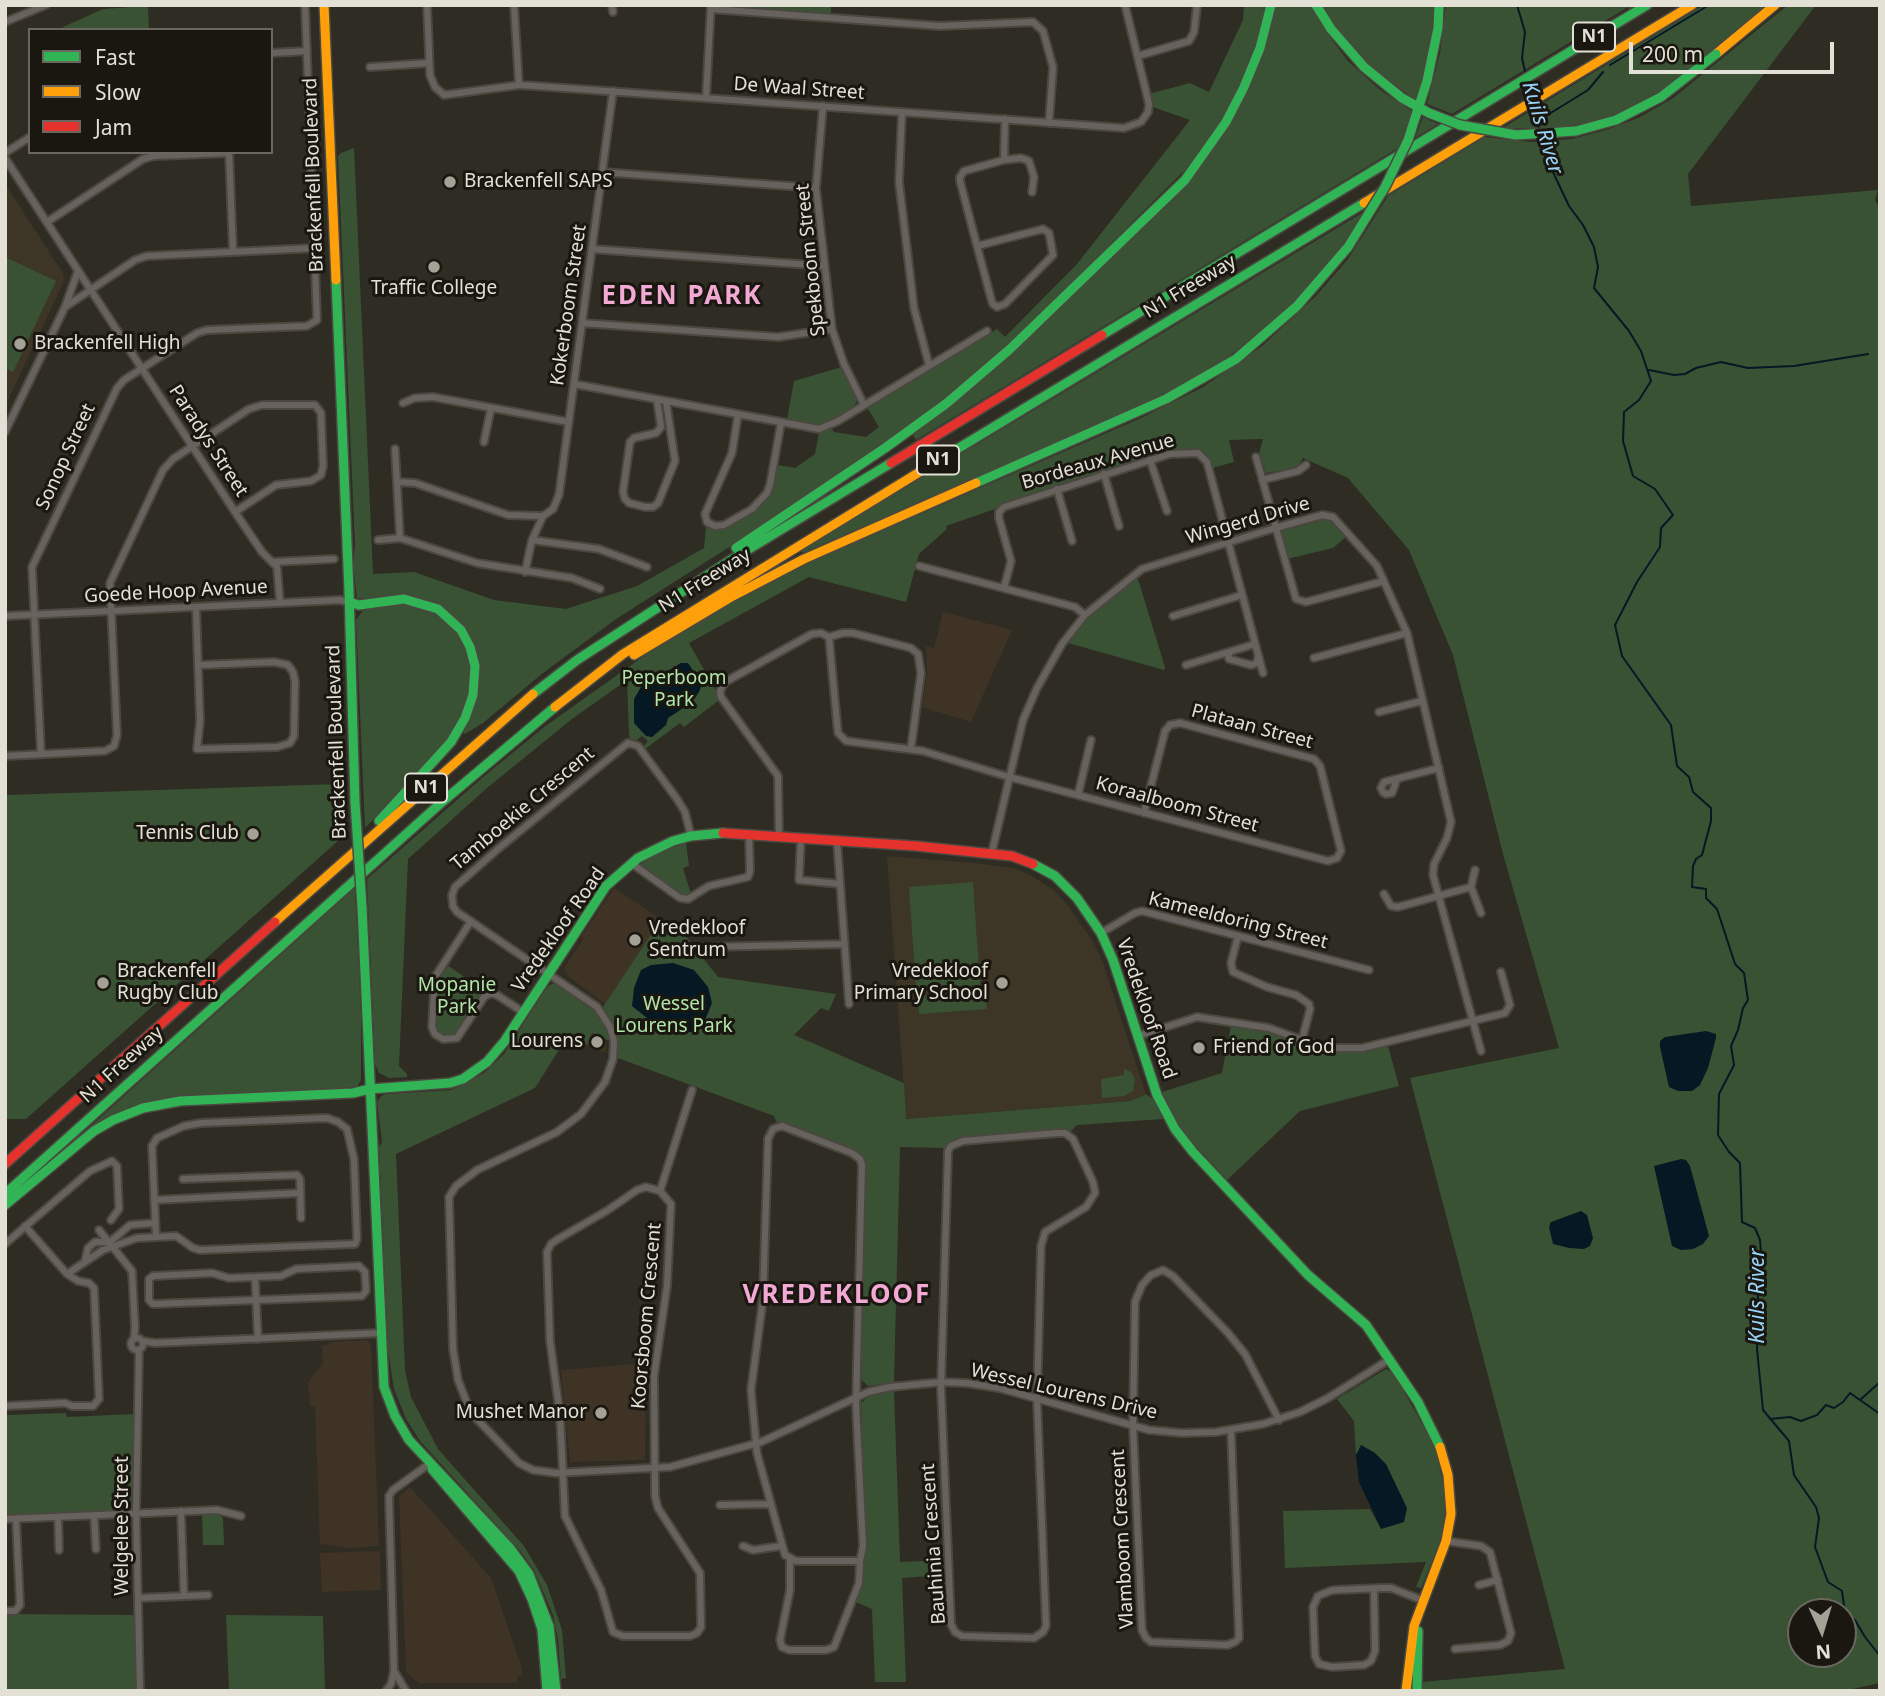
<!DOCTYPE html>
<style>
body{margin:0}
#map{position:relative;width:1885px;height:1696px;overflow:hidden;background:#2f2c23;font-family:"Noto Sans",sans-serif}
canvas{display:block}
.frame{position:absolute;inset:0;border:7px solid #e3e0d5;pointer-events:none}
.legend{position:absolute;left:28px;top:28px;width:245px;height:126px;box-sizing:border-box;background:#1a1710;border:2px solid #6a675f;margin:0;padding:9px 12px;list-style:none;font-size:21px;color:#e3e0d5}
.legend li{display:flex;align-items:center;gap:14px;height:35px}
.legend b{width:35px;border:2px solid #6a675f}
.north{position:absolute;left:1787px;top:1598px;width:70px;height:70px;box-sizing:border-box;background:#1a1710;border:2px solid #6a675f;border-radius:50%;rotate:176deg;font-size:19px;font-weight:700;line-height:28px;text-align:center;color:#e3e0d5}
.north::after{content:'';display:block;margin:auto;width:24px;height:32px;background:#a4a197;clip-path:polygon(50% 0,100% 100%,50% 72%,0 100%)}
.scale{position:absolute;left:1629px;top:42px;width:205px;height:32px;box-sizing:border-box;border:4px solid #e3e0d5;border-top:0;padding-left:9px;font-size:21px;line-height:24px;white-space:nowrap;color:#e3e0d5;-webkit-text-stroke:5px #1a1710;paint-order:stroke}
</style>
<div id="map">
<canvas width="1885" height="1696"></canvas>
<div class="frame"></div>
<ul class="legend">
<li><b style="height:9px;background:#30b455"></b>Fast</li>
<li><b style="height:9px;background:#ff9f0a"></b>Slow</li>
<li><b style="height:9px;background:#e5322d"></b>Jam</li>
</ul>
<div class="north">N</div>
<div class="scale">200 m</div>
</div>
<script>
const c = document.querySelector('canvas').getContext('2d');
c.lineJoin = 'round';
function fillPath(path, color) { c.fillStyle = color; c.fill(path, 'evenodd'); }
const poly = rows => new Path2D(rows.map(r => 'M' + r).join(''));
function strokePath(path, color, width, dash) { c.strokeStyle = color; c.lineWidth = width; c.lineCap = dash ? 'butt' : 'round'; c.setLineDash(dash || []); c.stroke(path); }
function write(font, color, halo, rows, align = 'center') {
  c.font = font + ' "Noto Sans",sans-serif'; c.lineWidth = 6; c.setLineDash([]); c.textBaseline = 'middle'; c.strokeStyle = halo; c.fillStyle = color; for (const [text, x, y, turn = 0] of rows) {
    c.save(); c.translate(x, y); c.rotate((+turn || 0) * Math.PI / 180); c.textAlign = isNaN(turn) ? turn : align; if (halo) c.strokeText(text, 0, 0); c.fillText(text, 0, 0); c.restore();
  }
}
fillPath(poly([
 [943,612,1012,630,971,722,922,707,927,672,926,646,934,648],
 [614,888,661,919,605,1004,568,976,564,968,583,940,581,937],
 [366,1340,371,1345,379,1546,349,1548,320,1544,315,1407,310,1406,308,1382,323,1363,322,1346,329,1345,331,1342],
 [646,1363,645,1460,570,1462,561,1370],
 [410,1487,491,1578,522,1668,522,1676,517,1677,517,1683,419,1683,406,1672,399,1496],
 [380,1551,381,1590,322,1592,320,1553]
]), '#3f3326');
fillPath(poly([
 [592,1033,606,1039,606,1053,587,1045]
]), '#3a341e');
fillPath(poly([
 [5,184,63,273,64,281,5,407],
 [887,856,975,863,1014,868,1030,875,1054,890,1067,904,1094,943,1103,963,1146,1094,1131,1101,906,1119]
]), '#3d3525');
fillPath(poly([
 [718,5,831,5,831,14],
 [1244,5,1266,5,1253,56,1233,102,1197,158,1023,331,961,386,906,428,731,546,616,619,543,673,483,723,465,734,461,730,476,655,435,605,357,598,353,565,355,545,338,156,341,153,354,148,373,574,414,572,494,600,566,609,637,586,704,548,706,526,715,530,726,528,757,509,774,485,778,465,795,468,815,454,819,433,832,429,834,432,866,437,879,427,867,407,997,329,1005,337,1077,264,1190,120,1150,106,1149,94,1190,83,1209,92,1243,20],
 [1274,5,1311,5,1329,36,1348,61,1379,89,1413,112,1398,148,916,440,912,433,1024,340,1211,153],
 [1323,5,1436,5,1427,65,1416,100,1370,67,1333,23],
 [1446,5,1636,5,1629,9,1628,7,1452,114,1427,104,1440,53],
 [1704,5,1768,5,1665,88,1644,102,1612,117,1572,127,1501,129],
 [1788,5,1816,5,1688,174,1691,206,1878,190,1875,200,1880,209,1878,576,1880,643,1880,1683,1843,1691,1422,1691,1422,1682,1565,1669,1410,1078,1559,1048,1503,854,1453,655,1409,550,1348,478,1303,458,1297,468,1266,473,1259,453,1263,439,1229,440,1234,462,1212,468,1209,458,1203,451,1169,451,1005,502,995,509,946,526,947,529,919,554,906,602,809,577,689,643,716,691,718,701,684,727,680,723,645,749,643,747,648,741,642,736,637,740,630,739,629,735,627,680,572,719,487,788,408,859,399,1066,407,1074,407,1077,389,1078,379,1073,375,1064,367,879,483,777,544,727,651,651,745,595,819,558,1141,418,1203,387,1262,346,1315,297,1348,259,1388,196,1485,137,1530,142,1572,139,1609,129,1640,117,1673,98],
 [1801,1612,1843,1612,1843,1654,1801,1654],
 [148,6,149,30,64,30,63,27,103,9],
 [1423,117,1438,124,1415,138],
 [1367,210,1323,272,1282,314,1222,362,1197,377,1136,408,803,553,801,550],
 [5,257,56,281,13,372,5,368],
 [842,367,857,399,854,407,822,425,787,419,794,381],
 [1326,519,1335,524,1346,537,1333,548,1287,559,1281,535,1282,531],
 [1137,576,1165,667,1164,670,1068,643,1083,623],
 [407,604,439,614,463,637,473,671,463,715,439,752,365,828,356,620,364,609],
 [338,784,338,841,26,1119,6,1119,7,795],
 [686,843,689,866,683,868,691,894,687,896,682,895,644,870,641,865,644,860,660,852],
 [973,882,980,985,916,989,909,887],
 [355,888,361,1013,361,1080,357,1087,180,1097,84,1135,83,1133],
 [661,919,685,935,718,977,836,994,829,1011,821,1008,794,1035,904,1083,906,1119,1131,1101,1146,1094,1154,1100,1163,1119,1077,1125,1070,1132,1062,1130,961,1137,951,1142,946,1148,900,1147,894,1382,868,1386,861,1379,866,1167,862,1156,853,1150,784,1124,777,1123,774,1116,618,1058,617,1030,603,1007],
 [447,965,485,991,458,1033,452,1036,444,1036,435,1028,437,981],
 [552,984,556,984,595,1012,606,1028,610,1041,592,1033,587,1045,567,1037,535,1088,396,1154,405,1370,411,1397,438,1449,524,1546,547,1585,562,1630,566,1678,561,1679,558,1640,553,1615,534,1570,520,1551,420,1441,406,1419,394,1389,388,1351,379,1147,382,1142,377,1102,381,1096,386,1094,451,1090,484,1073,504,1054,547,987],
 [985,992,987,1009,919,1014,918,996],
 [1231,1025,1272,1032,1303,1045,1332,1052,1363,1052,1388,1046,1399,1086,1300,1111,1227,1180,1183,1132,1162,1092,1222,1073],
 [1124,1069,1131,1072,1135,1078,1133,1091,1124,1096,1102,1098,1101,1079,1124,1075],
 [1386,1369,1394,1374,1430,1438,1436,1452,1446,1495,1446,1511,1442,1537,1421,1588,1416,1587,1426,1562,1285,1568,1283,1511,1370,1509,1381,1529,1362,1445,1356,1455,1354,1421,1337,1399],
 [894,1391,900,1562,945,1560,945,1575,902,1578,906,1682,875,1682,872,1609,856,1602,863,1581,866,1547,861,1403,869,1396],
 [66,1413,67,1417,135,1414,131,1506,119,1512,5,1516,5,1415],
 [202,1513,216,1513,223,1518,224,1545,203,1545],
 [5,1614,135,1615,136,1691,5,1691],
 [226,1615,323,1616,325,1691,229,1691]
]), '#395234');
fillPath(poly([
 [681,663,688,663,702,684,699,692,691,703,668,718,666,725,652,737,646,736,634,723,634,699,641,687],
 [673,963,694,970,708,987,712,1003,705,1020,692,1032,676,1032,647,1018,632,1006,634,988,641,970,651,965],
 [1706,1031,1716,1034,1716,1038,1708,1068,1700,1085,1692,1091,1678,1091,1669,1087,1660,1047,1660,1041,1665,1037],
 [1681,1159,1686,1160,1690,1166,1709,1236,1703,1244,1693,1249,1681,1250,1672,1246,1654,1166],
 [1581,1211,1587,1215,1593,1238,1590,1246,1584,1249,1569,1248,1553,1244,1549,1227,1551,1222],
 [1361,1445,1375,1453,1386,1464,1407,1508,1404,1522,1381,1529,1359,1482,1356,1455]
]), '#041924');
strokePath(poly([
 [1517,5,1525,32,1522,58,1526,75],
 [1610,65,1709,5],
 [1527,83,1531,99],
 [1533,107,1539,129],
 [1535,114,1549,114,1588,90,1603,72],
 [1541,138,1552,170,1569,206,1583,225,1594,247,1598,267,1594,288,1629,331,1641,351,1651,381,1639,400,1624,412,1623,441,1633,476,1655,489,1673,515,1661,528,1660,547,1637,582,1615,625,1622,656,1671,725,1677,766,1689,777,1693,792,1711,808,1711,821,1702,855,1696,859,1693,866,1692,887,1706,889,1706,898,1717,909,1735,964,1744,973,1748,1000,1743,1008,1738,1030,1731,1046,1734,1065,1719,1094,1718,1135,1729,1152,1740,1163,1742,1222,1755,1228,1760,1240,1762,1264,1758,1292,1757,1349,1763,1410,1789,1441,1794,1475,1816,1507,1819,1518,1815,1547,1828,1582,1842,1591,1845,1613,1855,1620,1865,1637,1880,1656],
 [1649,370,1674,375,1685,374,1696,368,1721,362,1748,368,1794,366,1868,354],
 [1860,1400,1880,1382],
 [1770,1419,1790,1417,1801,1421,1817,1415,1826,1405,1834,1408,1843,1402,1850,1393,1880,1414]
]), '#041924', 2);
const street = poly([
 [427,5,430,75,435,87,444,95,519,85,536,86,1124,128,1141,122,1148,112,1149,104,1125,5],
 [514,5,519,85],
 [612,5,613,12],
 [711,9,940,26,1033,22,1043,31,1053,67,1049,123],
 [5,22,46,5],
 [271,53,307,51],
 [1138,56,1189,41,1194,32,1197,5],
 [370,67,429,63],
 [706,98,711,5],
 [823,106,816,188,832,329,844,364,864,405],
 [902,112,899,182,914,308,929,365],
 [229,152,233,251],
 [5,153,30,137],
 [5,158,235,512,262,552,277,567,280,603],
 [1004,160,1021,158,1029,161,1034,177,1032,192],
 [602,172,816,188],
 [47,222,143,159,154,156,229,153],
 [977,246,1043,229,1049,233,1053,255,1005,304,997,307,993,304,992,302,977,246,960,181,960,177,964,171,1004,160,1005,119],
 [592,249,825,266],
 [65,307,135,260,147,256,315,248],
 [582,323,778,337,832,329],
 [574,384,819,429,838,421,987,331],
 [657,400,661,427,656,433,634,438,630,442,623,492,625,499,629,503,645,507,653,507,658,503,675,461,666,401],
 [403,403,415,398,433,397,569,422],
 [738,415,732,453,705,514,707,522,715,526,724,525,752,509,767,493,770,485,781,423],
 [5,432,65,307,78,271],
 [484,442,491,408],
 [395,449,400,538],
 [1256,457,1296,599,1306,602,1384,581],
 [1150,460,1167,511],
 [1104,474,1119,526],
 [1262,480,1298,471,1306,465],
 [397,482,415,483,508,515,543,516],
 [1057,489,1072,541],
 [543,516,553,509,559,495,613,91],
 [378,540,400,538,477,563,572,578,600,589],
 [532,540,599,549,647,567],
 [273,562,334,559],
 [919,566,1075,607,1085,615],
 [525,572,532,540,543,516],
 [1004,588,1011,561,999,518,999,512,1004,507,1170,454,1198,453,1207,462,1263,673],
 [196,607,200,721,197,749,277,747,290,743,294,736,295,681,293,672,288,665,274,662,199,665],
 [5,616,340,600,349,602],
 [1173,616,1242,595],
 [829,637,843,633,853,633,911,648,918,654,921,673,911,748],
 [1230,652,1228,656,1229,659,1251,665,1257,663,1258,657],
 [1314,658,1407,633],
 [1186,665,1255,644],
 [1379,712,1422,701],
 [41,754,32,567,117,388,124,380,197,333,207,330,307,326,317,320,305,5],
 [5,756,105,751,114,746,117,735,110,583,163,470,173,459,249,409,262,405,315,405,321,413,323,466,321,475,311,481,276,485,235,512],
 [1397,779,1392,793,1386,794,1383,792,1381,788,1384,782,1388,781,1439,768],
 [1078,795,1091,740],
 [691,836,685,812,677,799,638,746,628,743,499,848,455,887,452,895,453,906,457,912,597,1007,610,1027,614,1041,613,1059,605,1082,581,1114,557,1132,477,1170,456,1186,449,1197,453,1349,458,1380,469,1408,476,1418,519,1463,533,1470,556,1473,670,1467,761,1442,868,1392,890,1387,942,1382,966,1383,999,1388,1149,1430,1183,1433,1216,1432,1263,1424,1300,1412,1328,1398,1390,1359],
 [779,837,778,776,721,697,720,691,725,682,812,634,821,633,829,637,837,723,838,733,846,741,923,751,1009,777,1328,861,1337,858,1341,851,1320,766,1314,759,1180,723,1170,725,1165,731,1144,813],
 [801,838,799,880,840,884],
 [837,841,849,1004],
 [992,852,1023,720,1037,688,1062,644,1085,615,1142,569,1275,528,1322,515,1333,517,1377,566,1407,633,1451,822,1447,838,1434,864,1433,875,1481,1051],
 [631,863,680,898,688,899,709,886,748,877,750,871,749,835],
 [1471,887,1475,870],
 [1384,894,1391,906,1398,907,1471,887,1481,913],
 [471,921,435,977,432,1027,435,1034,443,1039,457,1038,484,997,490,993,497,995,523,1012],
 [1101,933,1135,913,1142,911,1369,970],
 [1238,936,1231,963,1233,972,1267,987,1296,995,1309,1004,1310,1009,1302,1040],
 [702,947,844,944],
 [1138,1036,1197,1017,1269,1028,1324,1048,1362,1048,1505,1013,1510,1005,1501,972],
 [782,1126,852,1153,860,1159,862,1165,856,1405,863,1546,860,1561,796,1561,785,1555,757,1453,751,1390,763,1299,768,1139,773,1129,782,1126],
 [1057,1133,1065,1133,1073,1139,1093,1182,1095,1193,1086,1207,1045,1232,1041,1246,1037,1399,1046,1626,1043,1632,1034,1638,962,1636,955,1632,951,1624,941,1388,948,1151,951,1146,963,1141,1057,1133],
 [183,1179,297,1175,300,1179,301,1218],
 [646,1187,660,1191,671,1204,667,1286,654,1376,655,1496,658,1508,700,1573,701,1627,697,1633,690,1636,623,1636,613,1632,601,1590,565,1516,560,1415,550,1341,547,1252,551,1244,558,1239,608,1210,637,1190,646,1187],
 [660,1191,692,1090],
 [154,1200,300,1193],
 [99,1230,132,1271,135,1327,134,1339],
 [5,1244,90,1171,112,1161,117,1166,119,1209,111,1220],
 [85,1261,88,1248,95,1242,110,1242,130,1225,155,1223],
 [359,1266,365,1272,366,1291,362,1296,153,1304,149,1300,149,1279,153,1276,212,1273,229,1278,281,1276,296,1269,359,1266],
 [67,1274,103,1250,137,1238,176,1236,193,1248,200,1250,355,1244,357,1239,354,1159,347,1129,338,1122,327,1118,201,1123,184,1126,157,1138,152,1146,156,1237],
 [255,1277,258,1339],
 '131 1344a6 6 0 1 1 12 0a6 6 0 1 1-12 0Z',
 [142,1341,155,1343,381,1333],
 [139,1350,136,1513,140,1691],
 [5,1406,65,1403,72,1406,93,1406,99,1399,94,1288,89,1283,78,1281,67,1274,25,1226],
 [1231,1430,1239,1638,1235,1642,1227,1645,1151,1642,1146,1638,1142,1630,1133,1426,1135,1302,1142,1285,1151,1275,1163,1270,1173,1276,1228,1333,1245,1354,1279,1420],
 [720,1505,770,1504],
 [181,1511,184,1596],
 [94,1515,96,1549],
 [58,1517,59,1550],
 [5,1519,217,1510,241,1516],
 [1446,1541,1481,1546,1490,1552,1511,1633,1508,1641,1500,1645,1455,1649],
 [743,1546,753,1550,781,1546],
 [790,1559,790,1590,780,1640,782,1647,789,1650,826,1650,834,1647,859,1583,860,1561],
 [1479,1585,1498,1580],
 [1374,1589,1375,1651,1371,1661,1364,1665,1332,1667,1319,1664,1315,1656,1313,1607,1318,1596,1330,1591,1334,1590,1383,1588,1391,1588,1422,1600],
 [138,1598,208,1595],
 [5,1611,15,1611,20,1605,16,1519],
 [394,1671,406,1691],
 [386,1691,391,1684,394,1671,389,1496,393,1490,429,1464]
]);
const fast = poly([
 [1316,5,1331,29],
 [336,280,349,591,355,802],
 [1102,335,1647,5],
 [944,457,1364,203],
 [976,483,1166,399,1236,359,1297,306,1348,247],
 [736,548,885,448,947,403,1010,349,1185,180,1226,122,1244,87,1260,48,1271,5],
 [349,602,359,605,404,599,438,609,461,630,470,647,475,666,473,695,465,718,451,742,379,821],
 [533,694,577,660,734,558,891,463],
 [1033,864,1055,876,1077,898,1101,933,1113,960,1157,1095,1175,1129,1193,1152,1308,1275,1366,1325,1418,1402,1440,1447],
 [362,907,384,1387,395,1416,409,1440,509,1547,529,1574,549,1626,556,1691],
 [370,1089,450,1083,463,1079,487,1062,504,1042,606,886,638,858,673,841,691,836,723,833],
 [5,1194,442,802,555,707],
 [5,1205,94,1131,113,1120,143,1108,180,1101,353,1093,370,1089],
 [432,1469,519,1571,532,1599,542,1629,547,1691],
 [1417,1691,1418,1631]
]);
const slow = poly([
 [324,5,336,280],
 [1716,54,1775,5],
 [1364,203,1692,5],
 [634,655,733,596,804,559,976,483],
 [555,707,623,654,944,457],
 [275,922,533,694],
 [1406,1691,1414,1626,1446,1541,1451,1514,1448,1475,1440,1447]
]);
const jam = poly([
 [891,463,1102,335],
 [723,833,916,846,1012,856,1033,864],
 [5,1164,275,922]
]);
strokePath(street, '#4b4840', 10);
strokePath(fast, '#4b4840', 12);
strokePath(slow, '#4b4840', 12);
strokePath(jam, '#4b4840', 12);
strokePath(street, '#68625e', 6);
strokePath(fast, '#30b455', 9);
strokePath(slow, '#ff9f0a', 9);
strokePath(jam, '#e5322d', 9);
const fastBridge = poly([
 [1331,29,1364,67,1402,98,1429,113,1460,125,1516,135,1576,131,1616,120,1661,97,1716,54],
 [1348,247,1385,187,1408,140,1427,81,1438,28,1439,5],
 [355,802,362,907]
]);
strokePath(fastBridge, '#4b4840', 12, []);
strokePath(fastBridge, '#30b455', 9);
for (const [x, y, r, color] of [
 [450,182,7,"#a4a197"],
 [434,267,7,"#a4a197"],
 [20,344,7,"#a4a197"],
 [253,834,7,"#a4a197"],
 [635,940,7,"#a4a197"],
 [103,983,7,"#a4a197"],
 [1002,983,7,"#a4a197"],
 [597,1042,7,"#a4a197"],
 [1199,1048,7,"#a4a197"],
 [601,1413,7,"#a4a197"]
]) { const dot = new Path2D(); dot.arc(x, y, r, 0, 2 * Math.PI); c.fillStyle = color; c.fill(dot); strokePath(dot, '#1a1710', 2.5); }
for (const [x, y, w] of [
 [1594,37,42],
 [938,460,42],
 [426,788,42]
]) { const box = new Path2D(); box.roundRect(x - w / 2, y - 14.5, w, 29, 5); c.fillStyle = '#1a1710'; c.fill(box); strokePath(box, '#e3e0d5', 2); }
write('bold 18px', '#e3e0d5', null, [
 ["N1",1594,37],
 ["N1",938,460],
 ["N1",426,788]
]);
write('19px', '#e3e0d5', '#1a1710', [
 ["De Waal Street",799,89,4],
 ["Brackenfell Boulevard",314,175,-92],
 ["Spekboom Street",811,260,-96],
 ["N1 Freeway",1190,287,-31],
 ["Kokerboom Street",569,305,-82],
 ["Paradys Street",208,441,57],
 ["Sonop Street",66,457,-65],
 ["Bordeaux Avenue",1098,462,-16],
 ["Wingerd Drive",1248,521,-16],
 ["N1 Freeway",705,581,-32],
 ["Goede Hoop Avenue",176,592,-3],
 ["Plataan Street",1252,727,15],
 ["Brackenfell Boulevard",337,742,-92],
 ["Koraalboom Street",1177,805,15],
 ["Tamboekie Crescent",523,809,-40],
 ["Kameeldoring Street",1238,921,14],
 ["Vredekloof Road",559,930,-55],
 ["Vredekloof Road",1146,1009,71],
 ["N1 Freeway",122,1065,-42],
 ["Koorsboom Crescent",647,1316,-85],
 ["Wessel Lourens Drive",1064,1392,13],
 ["Welgelee Street",123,1526,-90],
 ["Vlamboom Crescent",1123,1539,-93],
 ["Bauhinia Crescent",934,1544,-94]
]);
write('19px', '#e3e0d5', '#1a1710', [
 ["Brackenfell SAPS",464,182],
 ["Traffic College",434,289,"center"],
 ["Brackenfell High",34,344],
 ["Tennis Club",239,834,"right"],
 ["Vredekloof",649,929],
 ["Sentrum",649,951],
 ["Brackenfell",117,972],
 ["Rugby Club",117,994],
 ["Vredekloof",988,972,"right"],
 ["Primary School",988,994,"right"],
 ["Lourens",583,1042,"right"],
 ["Friend of God",1213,1048],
 ["Mushet Manor",587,1413,"right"]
], 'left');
write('19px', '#b1e5aa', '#1a1710', [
 ["Peperboom",674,679],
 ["Park",674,701],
 ["Mopanie",457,986],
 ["Park",457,1008],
 ["Wessel",674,1005],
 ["Lourens Park",674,1027]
]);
write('italic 21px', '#99d4f7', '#1a1710', [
 ["Kuils River",1542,128,73],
 ["Kuils River",1758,1296,-90]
]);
c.letterSpacing = '2px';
write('bold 26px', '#f2aad5', '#1a1710', [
 ["EDEN PARK",682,297],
 ["VREDEKLOOF",837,1296]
]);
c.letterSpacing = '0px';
</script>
